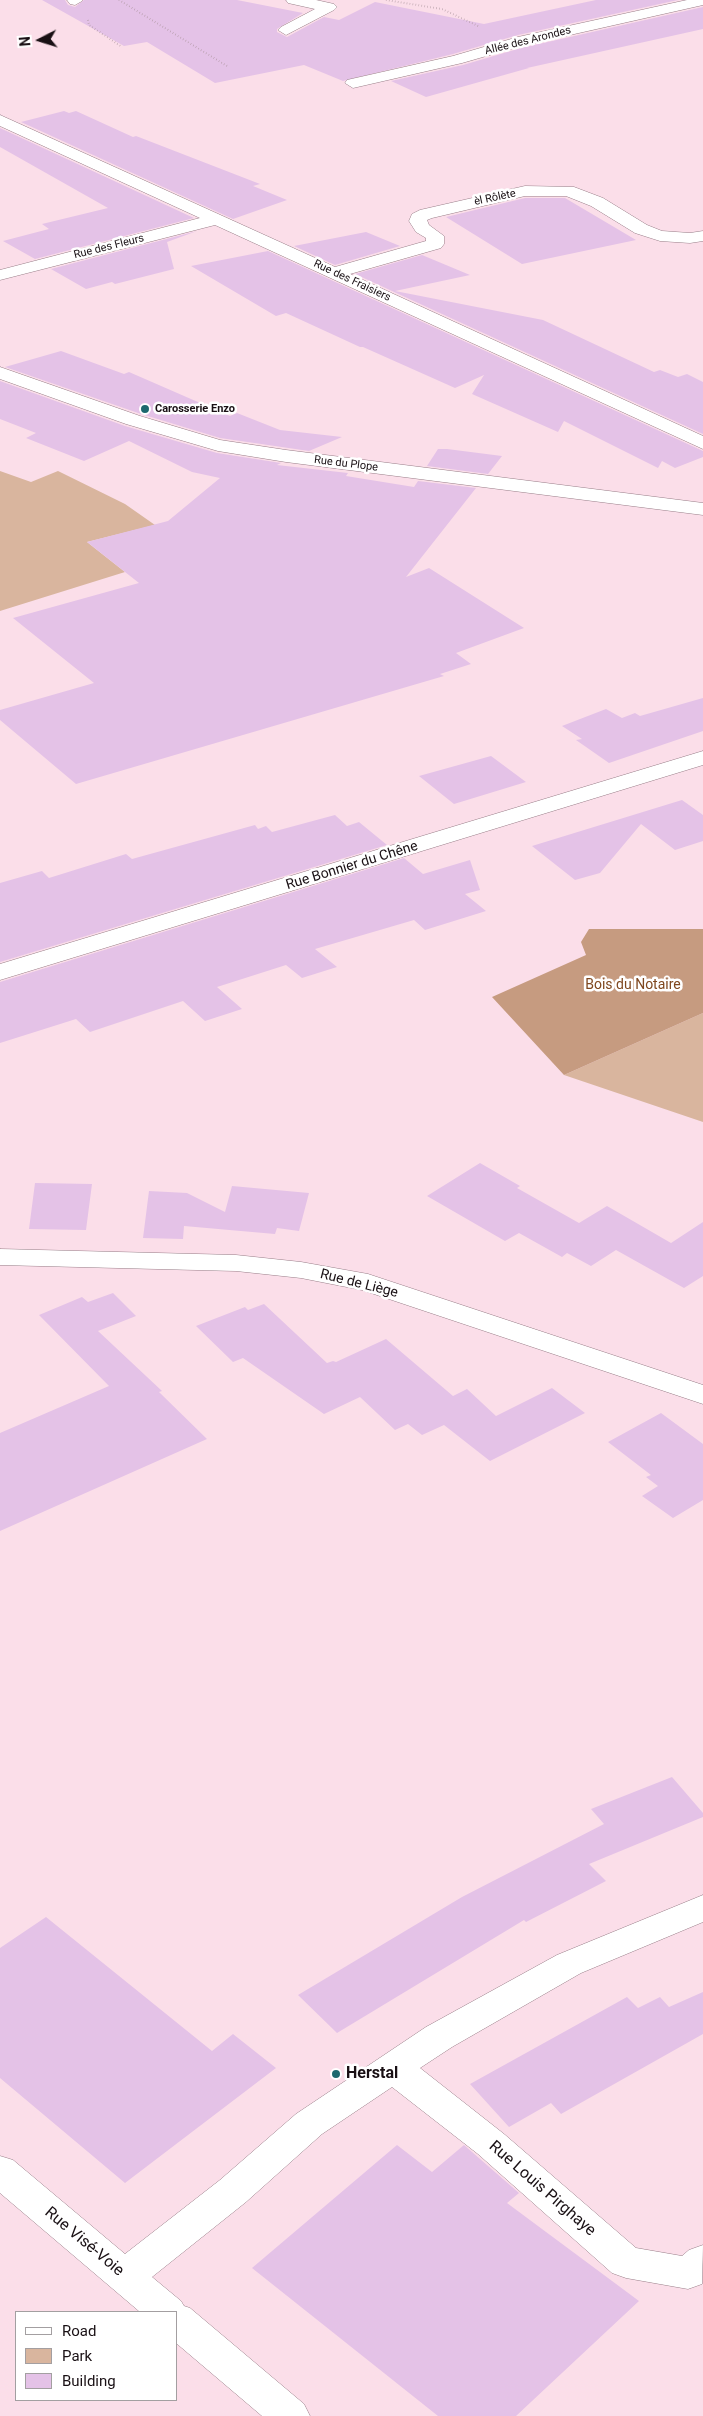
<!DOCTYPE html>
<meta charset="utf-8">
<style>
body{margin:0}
#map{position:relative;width:703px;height:2416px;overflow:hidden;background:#fbdee9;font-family:Roboto,sans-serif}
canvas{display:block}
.legend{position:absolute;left:15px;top:2311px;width:162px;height:90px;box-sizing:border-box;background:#fff;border:1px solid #a39fa1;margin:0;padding:6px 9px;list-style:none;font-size:15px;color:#191014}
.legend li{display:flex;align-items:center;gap:10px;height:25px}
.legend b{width:25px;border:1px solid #a39fa1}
.north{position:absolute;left:15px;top:15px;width:50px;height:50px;-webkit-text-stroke:4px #fff;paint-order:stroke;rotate:265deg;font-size:14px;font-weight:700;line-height:20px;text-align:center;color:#191014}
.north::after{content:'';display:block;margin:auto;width:18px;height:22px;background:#191014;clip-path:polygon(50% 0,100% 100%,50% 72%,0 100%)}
</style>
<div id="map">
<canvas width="703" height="2416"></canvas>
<ul class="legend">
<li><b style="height:6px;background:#fff"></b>Road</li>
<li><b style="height:14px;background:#d9b59e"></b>Park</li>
<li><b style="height:14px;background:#e4c2e7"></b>Building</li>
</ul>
<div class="north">N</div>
</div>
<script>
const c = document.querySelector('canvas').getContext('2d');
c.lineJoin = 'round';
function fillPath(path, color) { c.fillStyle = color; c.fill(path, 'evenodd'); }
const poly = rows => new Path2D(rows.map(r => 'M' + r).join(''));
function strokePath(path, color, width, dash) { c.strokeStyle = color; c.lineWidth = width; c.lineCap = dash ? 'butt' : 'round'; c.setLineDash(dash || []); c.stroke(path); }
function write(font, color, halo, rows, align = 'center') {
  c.font = font + ' Roboto,sans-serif'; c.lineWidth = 5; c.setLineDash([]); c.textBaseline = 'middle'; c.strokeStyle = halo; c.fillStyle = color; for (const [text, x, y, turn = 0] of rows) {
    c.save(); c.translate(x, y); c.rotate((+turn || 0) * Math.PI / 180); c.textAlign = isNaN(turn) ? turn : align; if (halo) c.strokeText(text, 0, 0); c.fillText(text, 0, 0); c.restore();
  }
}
fillPath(poly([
 [0,471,31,482,58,471,125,504,155,525,87,542,125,572,0,611],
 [703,1013,703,1122,564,1075]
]), '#d9b59e');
fillPath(poly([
 [589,929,703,929,703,1013,564,1075,492,997,586,955,581,942]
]), '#c69b80');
fillPath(poly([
 [42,0,65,0,68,5,75,7,84,0,237,0,303,13,277,29,277,32,287,37,324,17,339,20,375,2,484,24,596,0,678,0,518,35,453,54,343,81,304,65,215,83,147,42,124,46],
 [703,7,703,29,527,68,529,68,426,97,391,81,463,65,521,48],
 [64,111,69,113,76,111,133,137,136,136,260,184,253,186,287,200,233,219,21,122],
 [0,128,194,218,35,259,3,241,49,229,42,224,108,208,0,147],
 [525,198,565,198,636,240,522,264,446,217],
 [197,231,167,242,174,269,115,284,112,282,86,289,51,269],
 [366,232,400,246,335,265,294,246],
 [268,251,703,451,703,457,675,468,662,461,658,468,564,421,558,432,472,394,484,375,455,388,363,347,360,347,286,313,276,316,191,266],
 [422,255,470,275,395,291,543,320,654,372,660,370,678,377,687,374,703,382,703,434,355,274],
 [61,351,124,374,129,372,230,416,237,413,280,430,342,437,309,451,220,438,141,414,5,367],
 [0,381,125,426,217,453,281,463,277,465,348,473,346,476,414,487,418,481,476,488,406,577,429,568,524,628,456,653,471,664,440,674,444,676,76,784,0,720,0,710,94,683,13,618,139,583,87,542,168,521,220,478,192,472,129,441,84,461,26,438,36,433,0,419],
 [438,449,447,449,502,456,488,474,427,466],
 [703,698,703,731,609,763,576,740,582,739,562,726,606,709,622,718,635,713,640,716],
 [491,756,526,782,454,804,419,776],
 [682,800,703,815,703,841,675,850,641,824,600,873,575,880,532,846],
 [335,815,347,826,359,822,387,845,0,962,0,883,42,871,49,878,126,854,132,859,255,825,258,829,266,826,272,832],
 [404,858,423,874,470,860,480,890,465,894,486,911,425,930,414,920,315,949,337,967,302,978,286,965,217,987,242,1009,205,1021,183,1001,90,1032,76,1019,0,1043,0,982],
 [480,1163,520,1186,517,1188,579,1223,607,1206,671,1243,703,1222,703,1276,684,1288,616,1250,591,1266,567,1253,562,1257,519,1233,505,1241,427,1196],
 [35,1183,92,1184,86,1230,29,1229],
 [232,1186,309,1193,299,1231,277,1228,275,1234,184,1226,183,1239,143,1238,149,1191,187,1193,225,1212],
 [113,1293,136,1316,98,1331,162,1391,159,1392,207,1439,0,1531,0,1433,109,1386,39,1315,82,1297,88,1302],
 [264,1304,327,1363,333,1361,336,1362,386,1339,453,1396,467,1389,496,1416,552,1388,585,1413,490,1461,444,1425,422,1435,408,1424,395,1430,360,1397,324,1414,243,1358,233,1362,196,1326,245,1307,248,1310],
 [661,1413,703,1444,703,1500,673,1518,642,1496,658,1486,646,1477,651,1475,608,1442],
 [672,1777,703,1813,703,1817,589,1864,606,1881,526,1922,524,1920,337,2033,298,1995,462,1897,604,1824,591,1809],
 [46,1917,212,2051,233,2034,276,2068,125,2183,0,2078,0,1948],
 [703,1992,703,2034,561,2114,551,2103,509,2127,470,2084,627,1997,638,2008,660,1997,669,2007],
 [397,2145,432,2172,464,2145,519,2193,507,2203,639,2301,516,2416,438,2416,252,2268]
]), '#e4c2e7');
const minor = poly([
 [67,0,82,0,82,1,75,5,70,4,67,0],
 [286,0,316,0,334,4,337,7,334,10,286,35,278,30,281,27,315,9,288,3,286,0],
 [687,0,703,0,703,5,521,46,462,63,353,88,345,83,347,80,453,56,518,37,687,0],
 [0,115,335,267,426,241,426,238,416,232,409,221,412,214,420,210,525,186,574,187,603,198,647,225,662,231,690,233,703,231,703,241,690,243,660,241,635,233,591,206,566,196,525,196,432,218,427,220,429,225,444,236,444,244,441,248,350,274,703,436,703,449,215,225,0,280,0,270,200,218,0,126,0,115],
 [0,367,140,416,220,440,286,450,703,503,703,515,286,462,218,451,126,424,0,379,0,367],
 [703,751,703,765,0,980,0,964,703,751],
 [0,1249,236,1255,301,1262,368,1274,703,1385,703,1404,362,1290,301,1278,236,1271,0,1265,0,1249],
 [703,1895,703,1922,581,1973,452,2047,420,2068,504,2134,636,2248,682,2256,689,2250,703,2245,702,2284,688,2289,626,2278,612,2273,478,2154,392,2087,322,2134,246,2202,152,2277,181,2301,184,2306,190,2308,304,2404,310,2416,262,2416,176,2343,176,2312,140,2312,0,2193,0,2156,13,2160,125,2254,220,2180,296,2114,426,2027,557,1955,703,1895]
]);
strokePath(minor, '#987e88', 1);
strokePath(poly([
 [119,0,227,66],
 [386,0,442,9,478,26],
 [88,20,89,25,122,47]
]), '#ab959d', 2, [0.5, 2.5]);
fillPath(minor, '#fff');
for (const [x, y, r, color] of [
 [145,409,5,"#1c686e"],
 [336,2074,5,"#1c686e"]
]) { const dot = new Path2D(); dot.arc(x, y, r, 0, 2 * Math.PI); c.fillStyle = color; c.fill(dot); strokePath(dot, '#fff', 2); }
write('11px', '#191014', '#fff', [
 ["Allée des Arondes",528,41,-14],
 ["èl Rôlète",495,198,-12],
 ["Rue des Fleurs",109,247,-14],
 ["Rue des Fraisiers",352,281,25],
 ["Rue du Plope",346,464,7]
]);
write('bold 11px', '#191014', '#fff', [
 ["Carosserie Enzo",155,409]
], 'left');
write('14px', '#191014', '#fff', [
 ["Rue Bonnier du Chêne",352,866,-17],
 ["Rue de Liège",359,1284,14]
]);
write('14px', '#7f471e', '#fff', [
 ["Bois du Notaire",633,985]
]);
write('bold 16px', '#191014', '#fff', [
 ["Herstal",346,2074]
], 'left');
write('16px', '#191014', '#fff', [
 ["Rue Louis Pirghaye",542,2189,41],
 ["Rue Visé-Voie",84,2242,40]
]);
</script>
